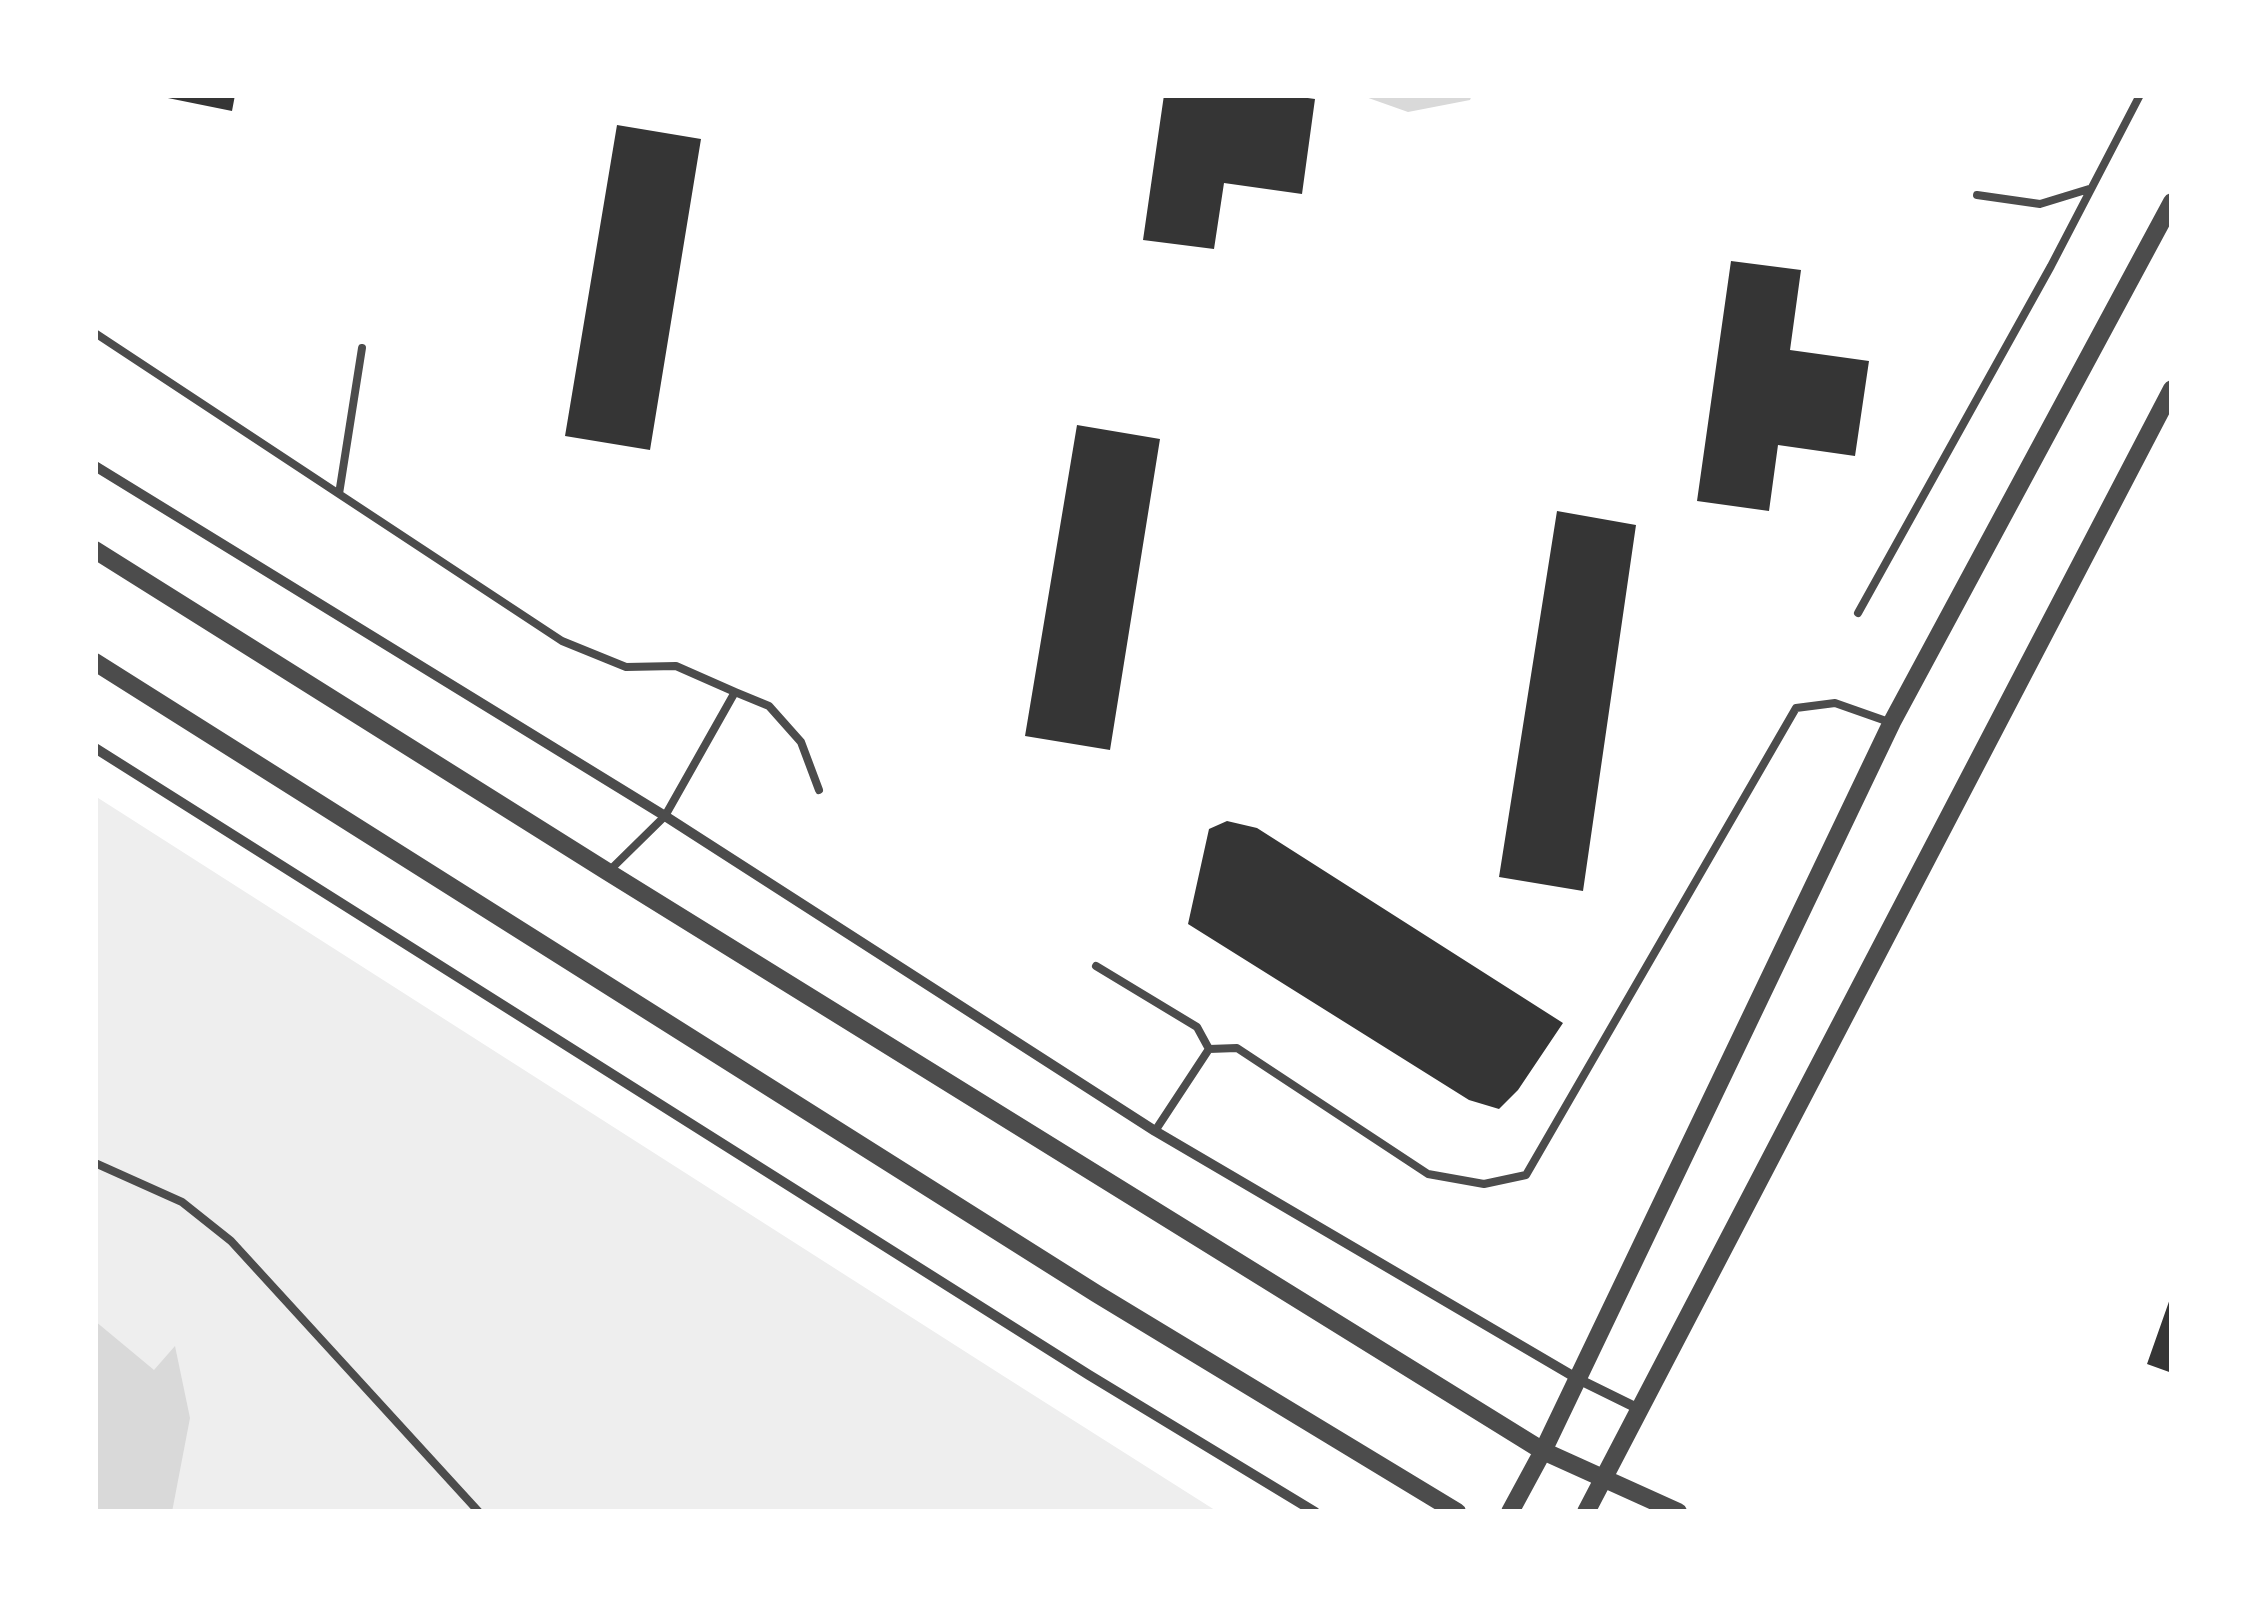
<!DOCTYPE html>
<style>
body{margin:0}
#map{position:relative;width:2267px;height:1607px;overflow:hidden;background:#fff;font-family:Mulish,sans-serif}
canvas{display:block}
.frame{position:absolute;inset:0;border:98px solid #fff;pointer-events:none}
</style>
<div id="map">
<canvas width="2267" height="1607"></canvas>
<div class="frame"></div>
</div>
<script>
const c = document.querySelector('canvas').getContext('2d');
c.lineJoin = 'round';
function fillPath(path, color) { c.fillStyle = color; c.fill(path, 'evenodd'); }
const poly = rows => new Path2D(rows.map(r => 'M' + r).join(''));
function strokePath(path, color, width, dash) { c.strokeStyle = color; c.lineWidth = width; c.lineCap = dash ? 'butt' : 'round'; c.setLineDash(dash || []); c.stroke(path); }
fillPath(poly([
 [95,796,1005,1377,1218,1512,95,1512]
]), '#eee');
fillPath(poly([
 [1360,95,1472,95,1470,100,1408,112],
 [95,1321,154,1370,175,1346,190,1418,172,1512,95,1512]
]), '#d9d9d9');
fillPath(poly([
 [153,95,235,95,232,111],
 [1164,95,1286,95,1315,99,1302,194,1224,183,1214,249,1143,240],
 [617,125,701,139,650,450,565,436],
 [1731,261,1801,270,1790,350,1869,361,1855,456,1778,445,1769,511,1697,501],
 [1077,425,1160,439,1110,750,1025,736],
 [1557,511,1636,525,1583,891,1499,877],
 [1227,821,1257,828,1563,1023,1518,1090,1499,1109,1469,1100,1188,924,1209,829],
 [2172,1293,2172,1373,2147,1364]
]), '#353535');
strokePath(poly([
 [1977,195,2040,204,2089,189],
 [95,333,339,494],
 [362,348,339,494,562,641,626,667,676,666,735,692],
 [1858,613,2051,266,2140,95],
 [608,872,665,816,735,692,769,706,801,742,819,790],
 [1096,966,1197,1027,1209,1049],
 [1155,1131,1209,1049,1237,1048,1428,1174,1484,1184,1526,1175,1796,708,1835,703,1889,722],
 [95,1163,182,1202,231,1241,479,1512]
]), '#4c4c4c', 8);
strokePath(poly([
 [95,466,665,816,1155,1131,1578,1379,1639,1409],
 [95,748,1089,1375,1315,1512]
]), '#4c4c4c', 10);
strokePath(poly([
 [95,550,608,872,1543,1451,1678,1512],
 [95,662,1097,1294,1457,1512],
 [1510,1512,1543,1451,1892,722,2172,202],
 [1586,1512,2172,389]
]), '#4c4c4c', 18);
</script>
